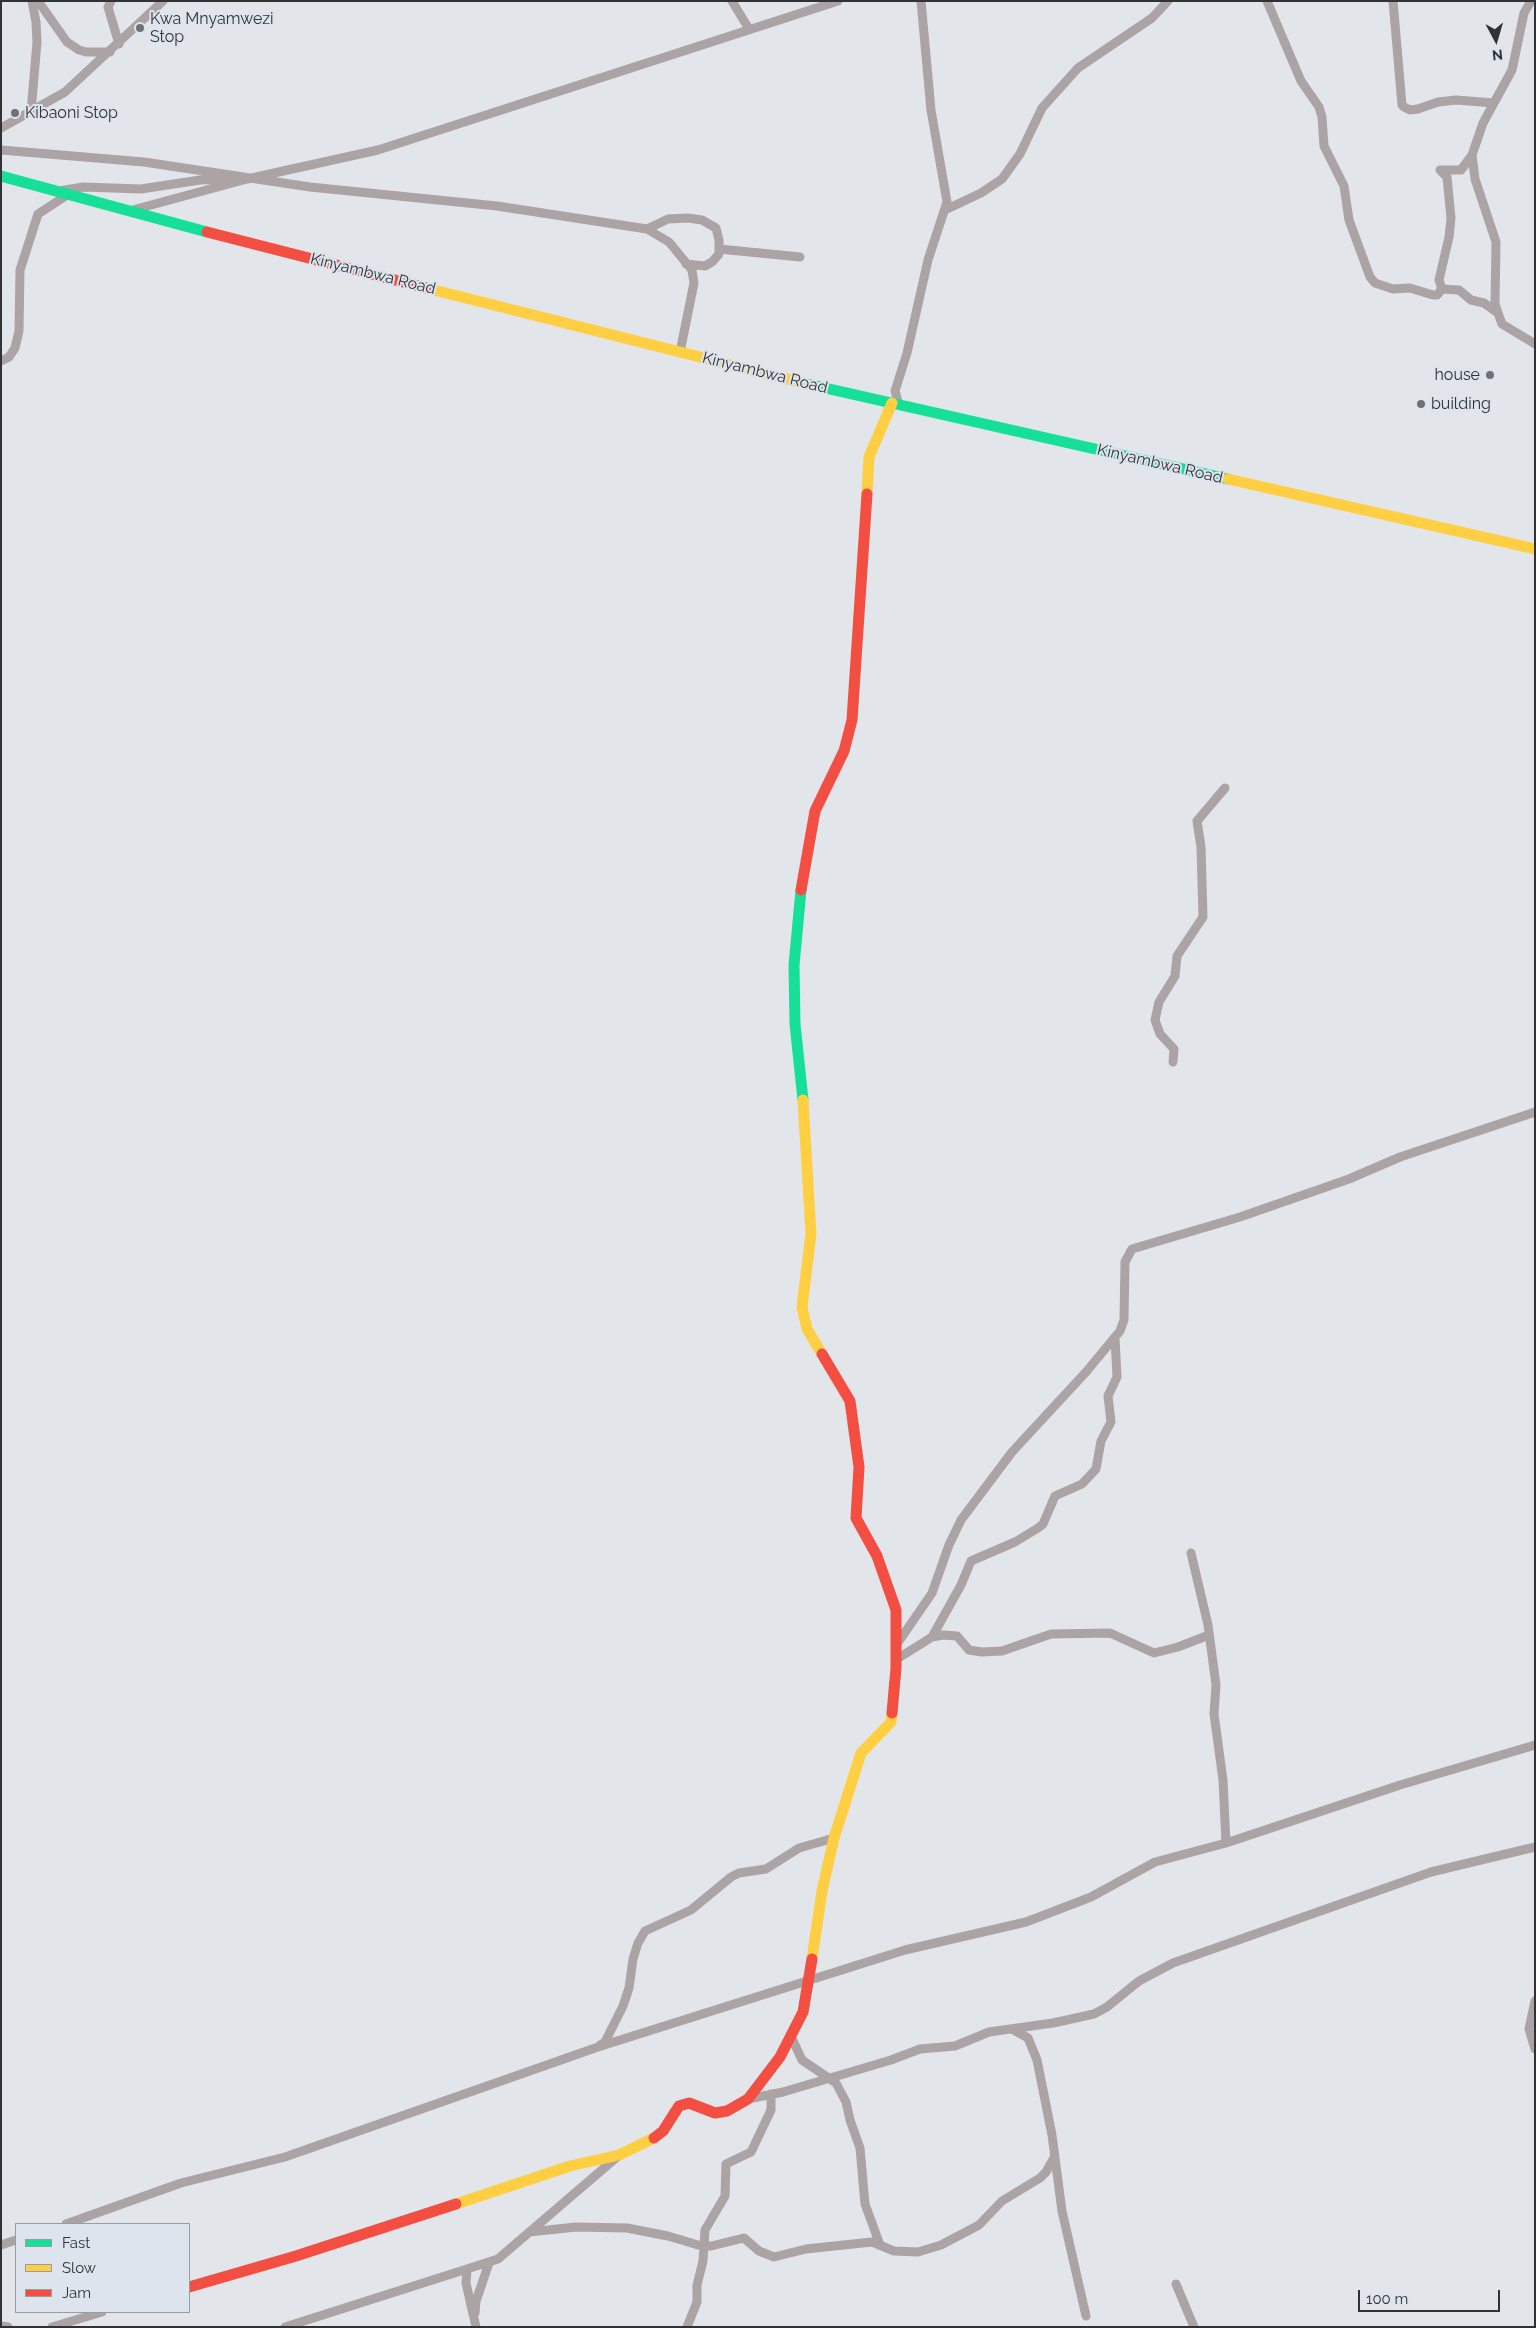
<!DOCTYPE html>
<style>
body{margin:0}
#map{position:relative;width:1536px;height:2328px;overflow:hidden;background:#e2e5ea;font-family:Raleway,sans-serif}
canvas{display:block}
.frame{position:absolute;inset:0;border:2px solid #303236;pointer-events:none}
.legend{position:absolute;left:15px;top:2223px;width:175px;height:90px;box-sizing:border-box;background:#dee4ee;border:1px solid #989da4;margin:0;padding:6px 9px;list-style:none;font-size:15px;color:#303236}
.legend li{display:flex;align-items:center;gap:10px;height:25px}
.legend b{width:25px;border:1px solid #989da4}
.north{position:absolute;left:1471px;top:15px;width:50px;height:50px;-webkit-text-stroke:4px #dee4ee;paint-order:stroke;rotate:174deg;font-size:14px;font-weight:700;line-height:20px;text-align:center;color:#303236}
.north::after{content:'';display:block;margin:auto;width:18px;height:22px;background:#303236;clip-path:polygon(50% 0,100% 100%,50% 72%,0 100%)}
.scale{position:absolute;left:1358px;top:2290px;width:142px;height:22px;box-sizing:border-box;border:2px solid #303236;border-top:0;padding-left:6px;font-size:15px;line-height:18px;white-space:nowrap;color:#303236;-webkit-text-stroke:4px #dee4ee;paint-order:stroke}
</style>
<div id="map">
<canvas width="1536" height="2328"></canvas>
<div class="frame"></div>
<ul class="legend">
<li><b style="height:6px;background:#16e098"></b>Fast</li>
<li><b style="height:6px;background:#ffcf43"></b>Slow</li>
<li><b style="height:6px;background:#f24e42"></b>Jam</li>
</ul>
<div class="north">N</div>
<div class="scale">100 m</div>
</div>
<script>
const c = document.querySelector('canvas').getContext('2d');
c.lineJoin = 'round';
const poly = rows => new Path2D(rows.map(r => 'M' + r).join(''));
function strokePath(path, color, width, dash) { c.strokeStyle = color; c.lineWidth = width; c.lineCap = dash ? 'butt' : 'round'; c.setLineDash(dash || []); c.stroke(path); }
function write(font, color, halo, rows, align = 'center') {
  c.font = font + ' Raleway,sans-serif'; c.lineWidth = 4; c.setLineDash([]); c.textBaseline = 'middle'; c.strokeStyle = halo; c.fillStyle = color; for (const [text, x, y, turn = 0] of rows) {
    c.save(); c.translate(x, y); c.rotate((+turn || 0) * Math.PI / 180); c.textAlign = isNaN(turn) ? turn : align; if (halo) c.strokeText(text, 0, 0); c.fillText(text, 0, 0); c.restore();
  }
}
strokePath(poly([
 [38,1,67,42,79,50,86,52,110,52],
 [111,1,108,7,119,44],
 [732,1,749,29],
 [1267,1,1301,81,1319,107,1322,117,1324,146,1344,186,1349,220,1370,277,1375,283,1393,289,1410,288,1433,295,1437,295,1442,289],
 [1393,1,1402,105,1404,107,1410,110,1418,109,1438,102,1456,100,1494,103],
 [1531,1,1524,13,1512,70,1483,123,1472,155,1475,179,1496,242,1495,304,1498,313,1502,324,1535,344],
 [31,112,37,42,36,22,32,1],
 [1,128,65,92,163,1],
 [1,150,144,162,310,187,497,206,647,229,669,242,692,270,694,283,680,352],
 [1472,155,1461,170,1440,170,1447,177,1451,218,1449,237,1439,280,1442,289,1459,290,1471,300,1484,303,1498,313],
 [59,191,83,187,141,189,200,180,230,179],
 [945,210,981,193,1002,179,1020,154,1042,108,1078,68,1152,18,1168,1],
 [129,211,247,179,378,150,838,1],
 [647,229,668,219,688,218,702,220,716,228,719,240,719,254,712,262,705,266,686,264],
 [719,249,800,257],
 [1,361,9,357,15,348,19,331,20,270,38,214,67,195],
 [899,405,895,391,907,353,928,260,947,202,931,110,921,1],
 [1173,1062,1174,1049,1160,1034,1155,1020,1159,1002,1175,976,1177,956,1203,917,1201,847,1197,821,1225,788],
 [1191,1553,1208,1625,1216,1685,1214,1714,1223,1780,1226,1843],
 [932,1637,961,1585,971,1561,1015,1542,1038,1528,1043,1524,1055,1496,1082,1484,1096,1469,1101,1441,1111,1422,1108,1396,1117,1377,1115,1338],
 [897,1644,932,1593,949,1545,961,1520,1012,1452,1086,1372,1120,1331,1124,1320,1125,1262,1132,1249,1240,1217,1349,1179,1400,1157,1535,1112],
 [897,1659,932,1637,943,1635,957,1636,969,1650,982,1652,1002,1651,1051,1634,1110,1633,1154,1653,1178,1647,1209,1635],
 [1535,2001,1529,2029,1535,2049],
 [1012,2029,1028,2038,1037,2060,1052,2135,1062,2211,1086,2316],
 [791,2036,802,2060,836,2083,846,2102,850,2120,860,2148,865,2204,880,2245],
 [600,2045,605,2042,623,2006,629,1988,633,1959,638,1943,645,1931,691,1910,731,1877,739,1873,766,1869,799,1848,834,1838],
 [748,2099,783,2092,891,2060,920,2049,955,2046,989,2032,1053,2023,1094,2014,1107,2007,1139,1981,1173,1963,1431,1872,1535,1847],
 [66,2224,181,2183,285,2157,598,2047,905,1950,1026,1922,1091,1897,1155,1862,1226,1843,1400,1785,1535,1745],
 [529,2232,576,2227,627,2228,668,2236,698,2245,711,2246,744,2238,759,2251,774,2257,806,2249,872,2242,894,2251,918,2252,941,2245,979,2225,1002,2201,1040,2178,1046,2172,1055,2156],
 [1,2245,16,2240],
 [1176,2284,1194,2327],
 [475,2313,476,2301,489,2263],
 [1,2326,8,2327],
 [52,2327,102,2312],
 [285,2327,467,2269],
 [476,2327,466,2283,467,2269,498,2259,617,2157],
 [687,2327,697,2302,697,2285,703,2261,705,2230,725,2196,726,2164,751,2152,753,2148,771,2110,771,2094]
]), '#aca3a5', 9);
strokePath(poly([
 [1,176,207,232],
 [803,383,1228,479],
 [801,890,794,965,795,1024,803,1100]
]), '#16e098', 11);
strokePath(poly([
 [426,288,803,383],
 [1228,479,1535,549],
 [867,494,869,457,892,403],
 [803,1100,811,1234,802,1307,807,1329,822,1354],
 [812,1959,822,1891,834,1838,861,1753,891,1722,892,1713],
 [456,2204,570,2166,619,2155,654,2138]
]), '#ffcf43', 11);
strokePath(poly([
 [207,232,426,288],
 [801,890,815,811,844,751,852,720,867,494],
 [822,1354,850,1401,859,1467,856,1518,877,1556,896,1610,896,1668,892,1713],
 [654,2138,663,2131,679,2106,689,2103,715,2113,727,2111,748,2099,780,2057,803,2012,812,1959],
 [189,2287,296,2256,456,2204]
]), '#f24e42', 11);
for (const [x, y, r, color] of [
 [140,28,5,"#6e7175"],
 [15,113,5,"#6e7175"],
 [1490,375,5,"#6e7175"],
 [1421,404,5,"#6e7175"]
]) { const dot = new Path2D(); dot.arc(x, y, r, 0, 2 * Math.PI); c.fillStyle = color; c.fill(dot); strokePath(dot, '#dee4ee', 2); }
write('16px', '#303236', '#dee4ee', [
 ["Kwa Mnyamwezi",150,19],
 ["Stop",150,37],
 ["Kibaoni Stop",25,113],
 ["house",1480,375,"right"],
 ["building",1431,404]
], 'left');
write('16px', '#303236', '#dee4ee', [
 ["Kinyambwa Road",373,274,14],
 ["Kinyambwa Road",765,373,14],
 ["Kinyambwa Road",1160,464,13]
]);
</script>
